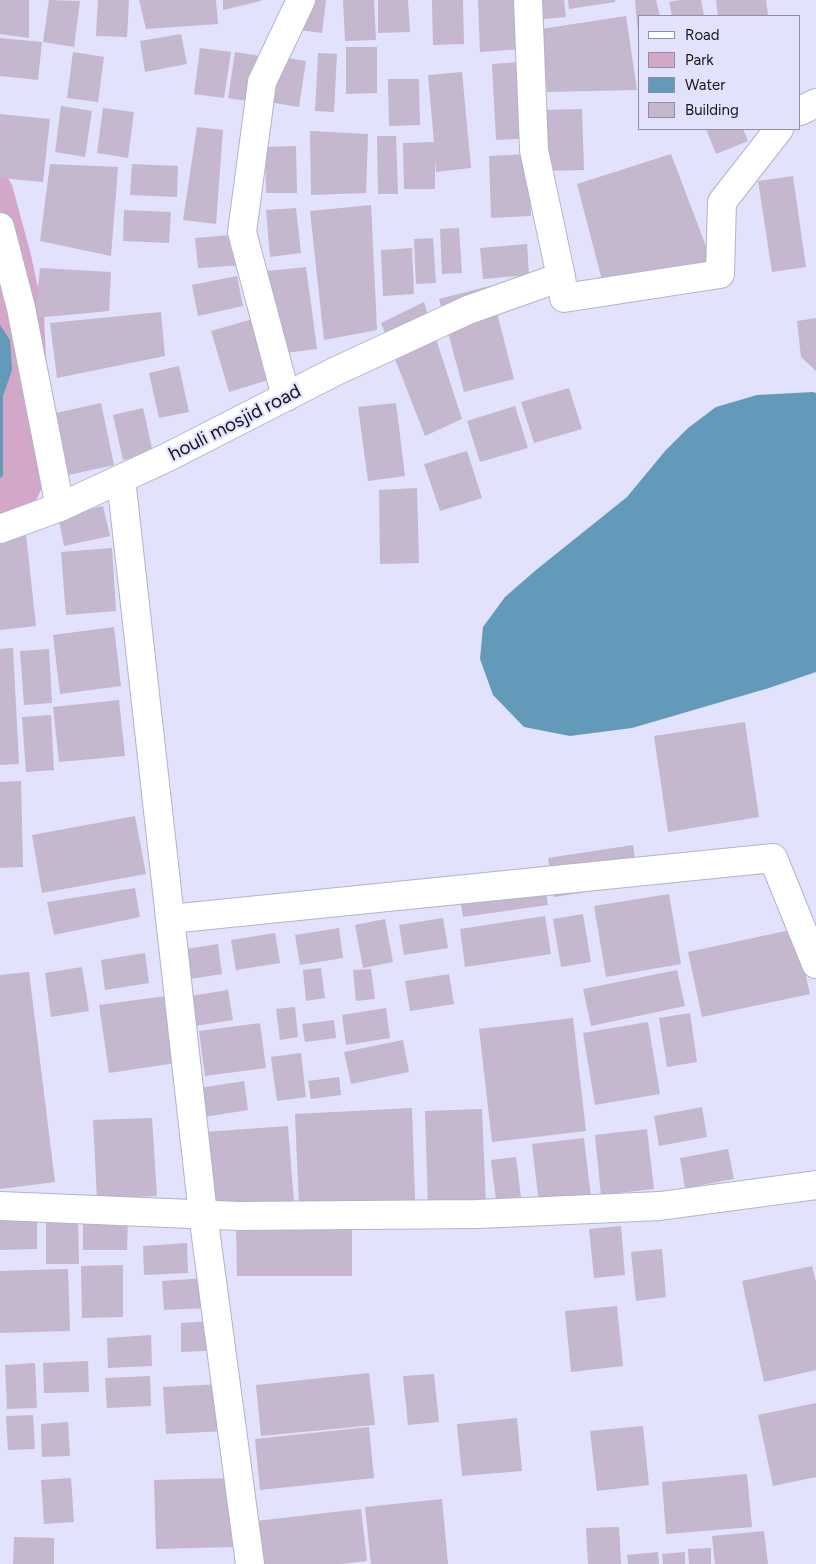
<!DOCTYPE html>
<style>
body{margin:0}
#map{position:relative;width:816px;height:1564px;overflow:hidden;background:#e2e2fc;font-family:Figtree,sans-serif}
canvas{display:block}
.legend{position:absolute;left:638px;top:15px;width:162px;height:115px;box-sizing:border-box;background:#e2e2fc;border:1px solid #9090a3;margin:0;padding:6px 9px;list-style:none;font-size:15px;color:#15151e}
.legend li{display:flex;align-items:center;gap:10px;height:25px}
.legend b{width:25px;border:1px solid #9090a3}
</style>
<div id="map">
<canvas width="816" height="1564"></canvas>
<ul class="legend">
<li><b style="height:6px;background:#fff"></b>Road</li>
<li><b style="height:14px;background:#d3a7c7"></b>Park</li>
<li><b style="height:14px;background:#649ab9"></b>Water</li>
<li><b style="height:14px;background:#c4b7ce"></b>Building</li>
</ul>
</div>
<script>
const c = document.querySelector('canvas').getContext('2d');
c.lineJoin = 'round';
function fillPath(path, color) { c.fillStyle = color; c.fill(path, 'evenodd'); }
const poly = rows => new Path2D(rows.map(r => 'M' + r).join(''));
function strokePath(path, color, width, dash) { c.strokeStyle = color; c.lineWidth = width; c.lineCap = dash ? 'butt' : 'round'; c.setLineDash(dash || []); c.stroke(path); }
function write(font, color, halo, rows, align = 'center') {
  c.font = font + ' Figtree,sans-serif'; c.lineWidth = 4.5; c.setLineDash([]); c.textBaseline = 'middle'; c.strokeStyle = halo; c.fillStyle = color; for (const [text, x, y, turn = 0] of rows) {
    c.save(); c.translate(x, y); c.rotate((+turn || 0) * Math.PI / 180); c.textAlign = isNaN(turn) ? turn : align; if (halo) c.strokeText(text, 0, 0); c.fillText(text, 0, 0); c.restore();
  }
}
fillPath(poly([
 [0,165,12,185,31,255,44,316,51,468,34,505,0,529]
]), '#d3a7c7');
fillPath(poly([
 [0,325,10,340,12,370,3,396,3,476,0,478],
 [813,392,816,393,816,672,769,688,632,728,570,736,524,727,493,695,480,659,483,627,505,597,536,570,627,497,665,451,688,428,716,407,757,395]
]), '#649ab9');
fillPath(poly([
 [0,0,29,0,29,38,0,34],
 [49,0,80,1,74,47,43,42],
 [98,0,129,0,127,37,96,36],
 [139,0,216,0,218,24,146,29],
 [223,0,261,0,261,1,223,10],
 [295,0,326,0,322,33,291,29],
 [343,0,374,0,376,40,345,41],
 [378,0,408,0,410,32,378,33],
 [432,0,463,0,464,44,433,45],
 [478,0,521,0,523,49,480,52],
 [533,0,564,0,566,17,535,20],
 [568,0,615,0,615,2,569,9],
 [635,0,656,0,660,16,640,16,640,33,638,34],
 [680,0,701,0,704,16,672,16,669,2],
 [716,0,766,0,768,16,718,16],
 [626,16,637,90,547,92,541,29],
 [181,34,187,64,145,72,140,41],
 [0,38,42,42,38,80,0,76],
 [346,47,377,47,377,93,346,94],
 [200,48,231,52,224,98,194,94],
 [73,52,104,57,98,102,67,98],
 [235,52,266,57,259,103,228,98],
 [318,53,337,54,334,112,315,111],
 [275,56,306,61,299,107,269,102],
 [535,61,539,138,496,140,492,64],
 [462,72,471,168,436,172,435,158,435,189,404,189,403,143,434,142,428,75],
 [388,79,419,79,420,125,389,126],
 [61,106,92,111,85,157,55,152],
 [103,108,134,112,128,158,97,153],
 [582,109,584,170,544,171,542,110],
 [0,114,50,119,43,182,0,178],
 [197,127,223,130,216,224,183,220],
 [706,129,743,129,748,141,716,154],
 [310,131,368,134,366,193,311,195],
 [377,136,396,136,398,194,378,194],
 [296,146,297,193,266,193,265,147],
 [529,154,531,216,491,218,489,156],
 [671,154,712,262,604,288,577,184],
 [50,164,118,167,111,256,40,241],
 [132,164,178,166,177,197,130,195],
 [793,176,806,267,772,272,758,181],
 [371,205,377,330,324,340,310,211],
 [296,208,301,253,270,257,266,210],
 [124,210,171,212,169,243,123,241],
 [459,228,462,273,442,274,440,229],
 [242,234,244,265,198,268,195,238],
 [433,238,436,283,416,284,414,239],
 [527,244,529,275,483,279,480,248],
 [412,248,414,294,383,296,381,250],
 [306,267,317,349,277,354,267,271],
 [40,268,111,272,109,311,35,318],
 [237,276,243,306,198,316,192,285],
 [490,286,514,379,464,392,439,299],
 [424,302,462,419,425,436,381,323],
 [161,312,165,356,57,378,50,323],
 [260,317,278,377,229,392,211,331],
 [816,318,816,371,801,357,797,321],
 [179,366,189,412,159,418,149,373],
 [569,388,582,429,534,443,521,402],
 [101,403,114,465,64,476,51,414],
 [396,403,405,476,368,481,358,407],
 [515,406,528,448,480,462,467,421],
 [143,408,153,453,123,460,113,415],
 [467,451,482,498,440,511,424,464],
 [417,488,419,563,380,564,379,490],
 [103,506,110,536,64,546,58,516],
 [24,516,36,626,0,630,0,519],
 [112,548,116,611,66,615,61,552],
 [114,627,121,686,60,694,53,635],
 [13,648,19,764,0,765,0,649],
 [49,649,52,703,24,705,20,651],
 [119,700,125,756,59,762,53,707],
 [51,715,54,770,26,772,22,717],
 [745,722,759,817,668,832,654,736],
 [21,781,23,867,0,868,0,782],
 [135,816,146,874,42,893,32,835],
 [633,845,639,884,554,897,548,858],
 [542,866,548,905,463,917,457,879],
 [135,888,140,917,54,935,47,902],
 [669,894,681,964,606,977,594,906],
 [583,914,591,962,561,967,553,919],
 [545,916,551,954,465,967,460,929],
 [443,918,448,948,404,955,399,925],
 [385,919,393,962,363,968,355,925],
 [339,928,343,958,300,965,295,935],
 [795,929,810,994,702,1017,688,952],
 [275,933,280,963,236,970,231,940],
 [218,944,222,974,178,981,174,951],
 [145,953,149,983,105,990,101,960],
 [82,967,89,1011,51,1017,45,973],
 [321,968,325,998,306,1001,303,970],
 [371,969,375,999,356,1001,353,970],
 [677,970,685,1006,591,1026,583,989],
 [29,972,55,1182,0,1189,0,975],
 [449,974,454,1004,410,1011,405,981],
 [228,990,233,1020,189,1027,184,997],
 [166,996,176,1063,109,1073,99,1005],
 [295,1007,298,1037,280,1040,276,1009],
 [386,1008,390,1038,346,1045,342,1015],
 [690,1013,697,1062,667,1067,659,1018],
 [573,1018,586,1131,492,1142,479,1029],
 [334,1020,336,1038,305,1042,302,1024],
 [648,1022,660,1094,595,1105,583,1033],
 [260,1023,266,1068,205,1076,199,1031],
 [403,1040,409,1072,351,1084,344,1052],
 [301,1053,306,1097,277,1101,271,1057],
 [339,1077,341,1095,311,1099,308,1081],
 [244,1081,248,1110,204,1117,200,1088],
 [702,1107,707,1137,659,1146,654,1116],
 [412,1108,415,1200,299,1205,295,1114],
 [482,1109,486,1205,428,1208,425,1111],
 [152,1118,157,1196,97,1199,93,1120],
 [288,1126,294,1202,211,1209,204,1132],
 [647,1129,654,1189,601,1195,595,1135],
 [584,1138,591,1198,539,1204,532,1144],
 [728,1149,734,1179,685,1188,680,1158],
 [516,1157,521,1197,496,1200,491,1160],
 [78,1214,79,1264,46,1264,46,1215],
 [37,1219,37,1249,0,1250,0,1220],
 [83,1220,128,1220,127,1250,83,1250],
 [352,1224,352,1276,237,1276,236,1225],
 [621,1226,625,1275,594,1278,589,1229],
 [187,1243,188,1273,144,1275,143,1246],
 [662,1249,666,1297,636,1301,631,1252],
 [123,1265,123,1317,82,1318,81,1266],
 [812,1266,816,1282,816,1370,764,1382,742,1281],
 [68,1269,70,1331,0,1333,0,1271],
 [206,1278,208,1308,164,1310,162,1281],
 [617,1306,623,1366,571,1372,565,1311],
 [225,1320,226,1350,181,1352,181,1323],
 [151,1335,152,1366,108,1368,107,1338],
 [88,1361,89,1392,44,1393,43,1363],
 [35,1363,37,1408,7,1409,5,1365],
 [369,1373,375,1425,261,1436,256,1385],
 [434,1374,439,1422,408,1425,403,1376],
 [150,1376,151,1406,107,1408,105,1378],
 [222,1384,225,1431,166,1434,163,1387],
 [816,1403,816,1477,773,1486,758,1415],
 [33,1415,35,1449,8,1450,6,1416],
 [517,1418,522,1471,462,1476,457,1424],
 [68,1422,70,1456,42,1457,41,1424],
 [643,1426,649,1485,597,1491,590,1431],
 [369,1427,374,1478,260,1490,255,1439],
 [747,1474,752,1527,666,1534,662,1482],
 [71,1478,74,1522,44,1524,41,1480],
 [231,1478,233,1547,156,1549,154,1480],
 [442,1499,448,1564,371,1564,365,1507],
 [361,1509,367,1561,340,1564,252,1564,247,1522],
 [619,1527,621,1564,588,1564,586,1528],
 [764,1531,768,1564,715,1564,712,1536],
 [14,1537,54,1538,54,1564,13,1564],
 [711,1548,711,1564,689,1564,688,1549],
 [658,1552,659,1564,628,1564,627,1555],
 [685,1552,685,1564,663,1564,662,1554]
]), '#c4b7ce');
const minor = poly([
 [800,111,816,103],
 [0,227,21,308,60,507],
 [561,277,564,298,720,274,722,202,779,129],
 [286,397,242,232,262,82,301,0],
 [121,479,203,1214,250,1564],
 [0,529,60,507,168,457,334,372,468,310,561,277,534,150,528,0],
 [170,919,773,858,816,964],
 [0,1206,239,1216,478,1214,660,1206,816,1185]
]);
strokePath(minor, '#b2b3cb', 30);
strokePath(minor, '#fff', 28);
write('19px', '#15151e', '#e2e2fc', [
 ["houli mosjid road",235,423,-27]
]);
</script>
